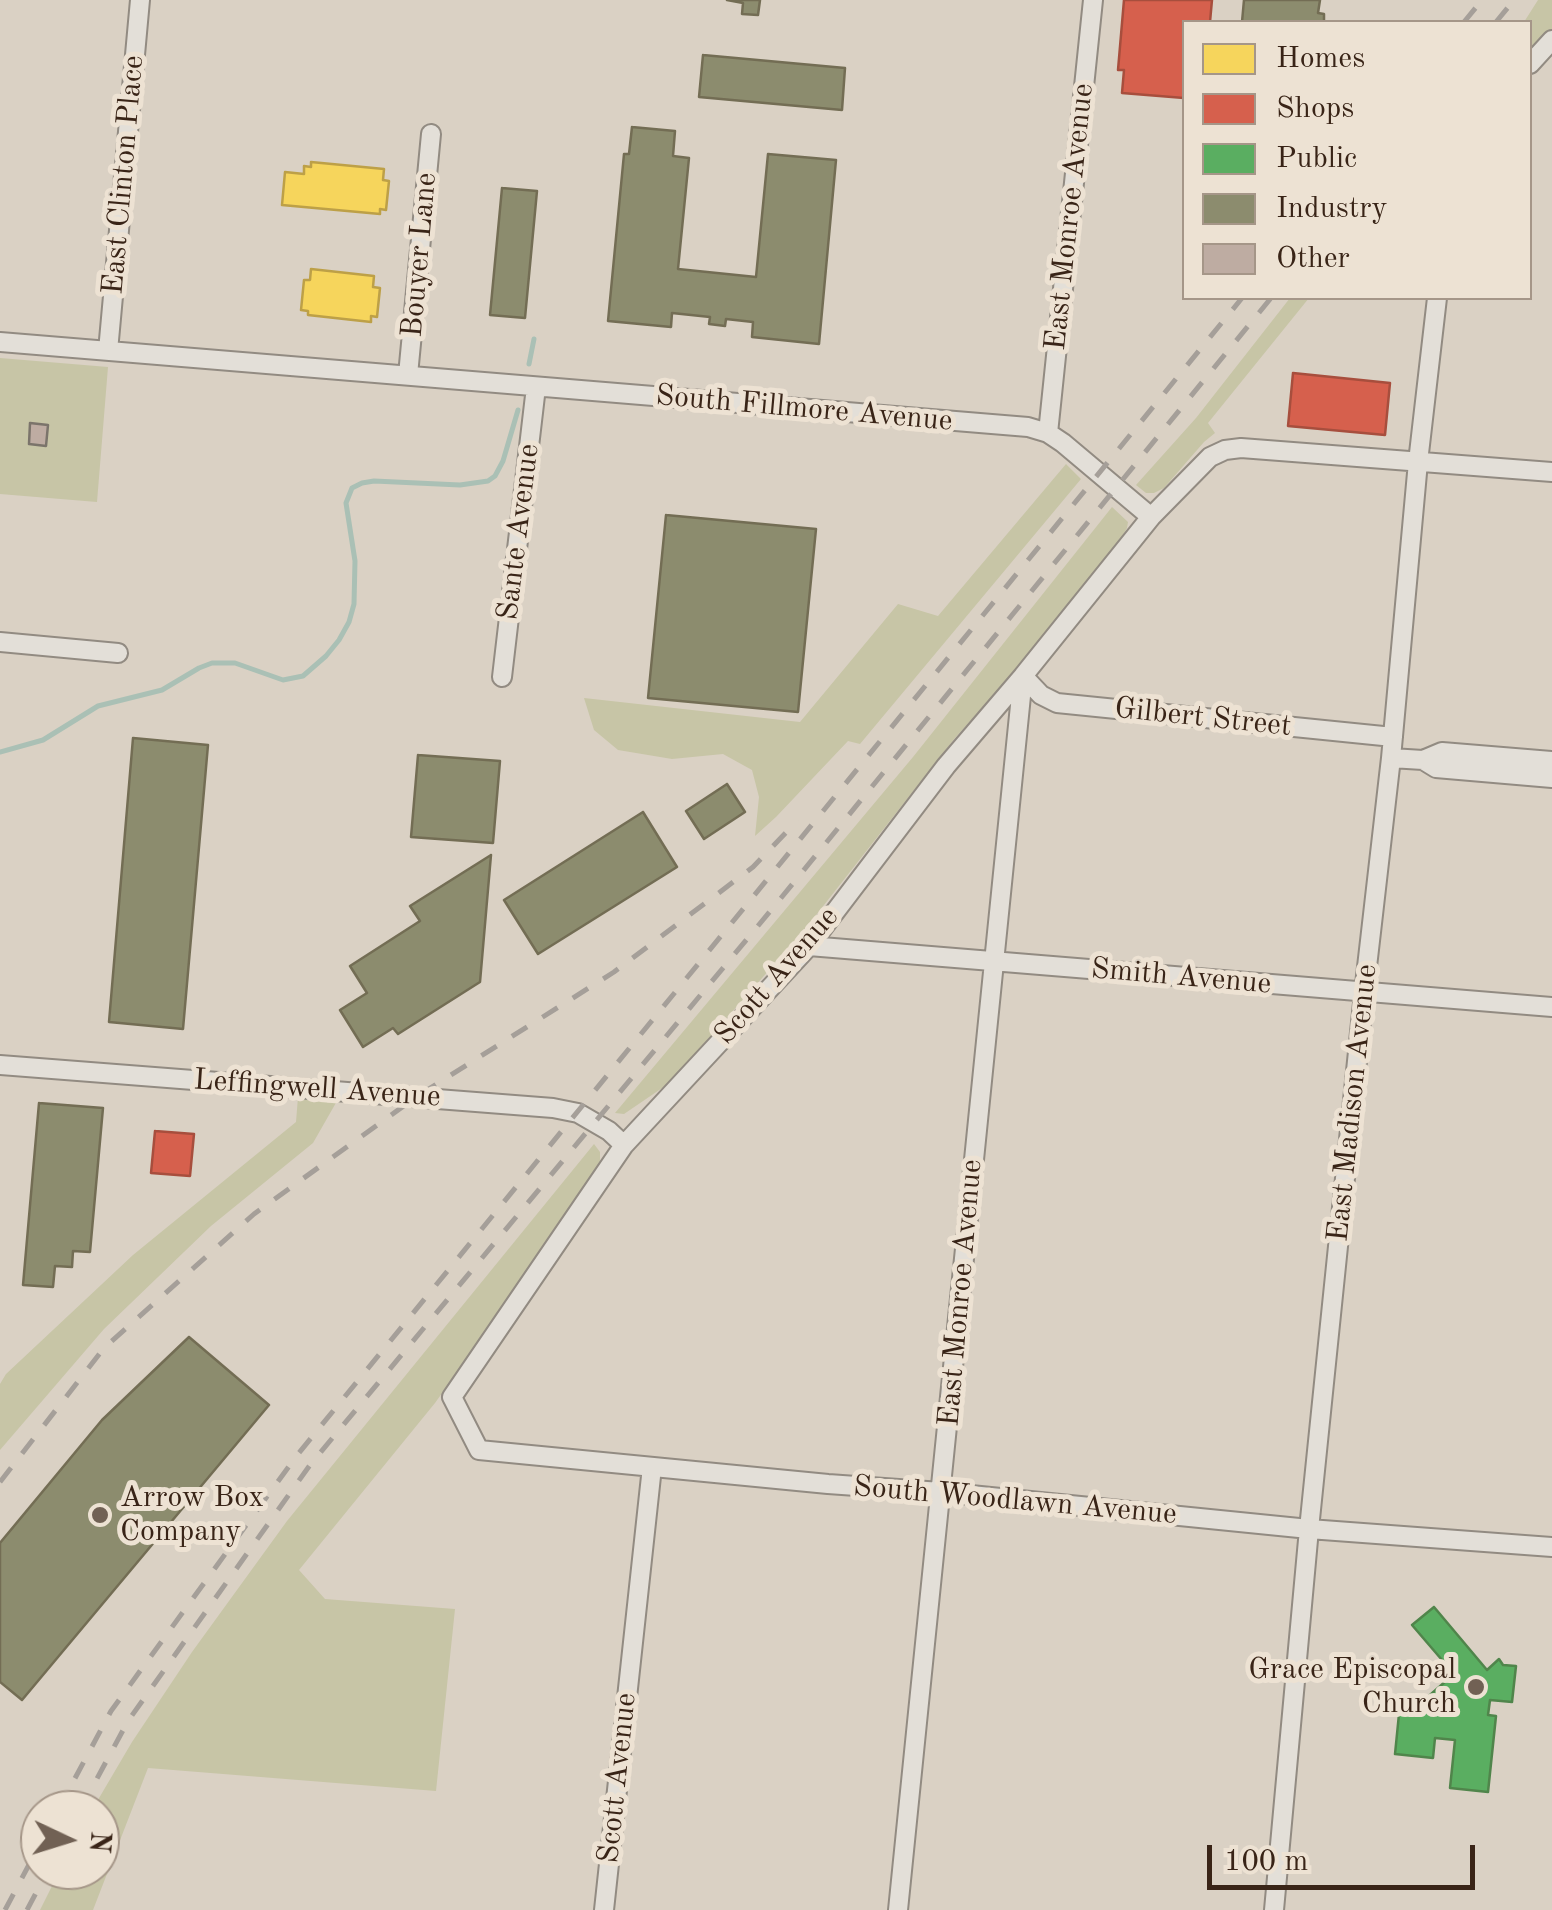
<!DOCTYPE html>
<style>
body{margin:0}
#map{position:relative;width:1552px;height:1910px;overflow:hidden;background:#dad1c4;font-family:"Old Standard TT",serif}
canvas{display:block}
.legend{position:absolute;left:1182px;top:20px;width:350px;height:280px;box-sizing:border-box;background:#ede2d3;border:2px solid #a59688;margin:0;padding:12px 18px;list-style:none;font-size:30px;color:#392417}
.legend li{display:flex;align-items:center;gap:20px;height:50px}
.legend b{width:50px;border:2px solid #a59688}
.north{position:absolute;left:20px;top:1790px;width:100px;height:100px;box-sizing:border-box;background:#ede2d3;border:2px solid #a59688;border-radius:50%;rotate:94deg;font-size:28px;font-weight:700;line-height:40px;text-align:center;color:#392417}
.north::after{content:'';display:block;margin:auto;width:35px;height:45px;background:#716154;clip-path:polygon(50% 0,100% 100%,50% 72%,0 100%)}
.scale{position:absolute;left:1207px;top:1845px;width:268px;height:45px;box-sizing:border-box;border:5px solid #392417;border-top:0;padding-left:12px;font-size:30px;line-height:35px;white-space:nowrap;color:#392417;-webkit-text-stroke:8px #ede2d3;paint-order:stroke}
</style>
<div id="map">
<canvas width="1552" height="1910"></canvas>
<ul class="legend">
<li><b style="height:28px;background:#f6d55c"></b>Homes</li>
<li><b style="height:28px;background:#d6604d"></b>Shops</li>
<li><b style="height:28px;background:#5aae61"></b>Public</li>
<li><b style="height:28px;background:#8c8c6e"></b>Industry</li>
<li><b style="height:28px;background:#beaca2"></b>Other</li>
</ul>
<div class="north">N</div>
<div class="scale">100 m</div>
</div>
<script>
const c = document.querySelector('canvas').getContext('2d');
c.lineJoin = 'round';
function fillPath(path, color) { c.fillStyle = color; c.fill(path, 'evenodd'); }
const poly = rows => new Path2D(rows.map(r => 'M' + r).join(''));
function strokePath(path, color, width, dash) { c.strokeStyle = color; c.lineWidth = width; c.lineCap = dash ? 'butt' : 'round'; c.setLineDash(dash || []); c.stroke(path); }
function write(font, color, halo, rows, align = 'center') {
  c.font = font + ' "Old Standard TT",serif'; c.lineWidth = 10; c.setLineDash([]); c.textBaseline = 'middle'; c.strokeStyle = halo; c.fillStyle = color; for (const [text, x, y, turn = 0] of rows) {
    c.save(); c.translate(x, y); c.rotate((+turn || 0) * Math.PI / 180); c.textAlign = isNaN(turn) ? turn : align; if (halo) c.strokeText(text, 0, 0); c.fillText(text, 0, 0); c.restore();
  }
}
fillPath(poly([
 [1538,0,1552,0,1552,30,1530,54,1530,22,1524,22],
 [1290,298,1309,298,1208,423,1215,433,1204,442,1164,488,1154,493,1146,493,1136,485,1196,418],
 [0,358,108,367,97,502,0,494],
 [1066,464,1081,479,860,744,848,741,776,817,755,836,759,797,752,770,723,754,672,759,618,750,594,730,584,698,800,722,898,604,938,616],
 [1112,507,1128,522,1127,528,1118,544,1025,660,955,738,802,933,668,1084,624,1114,615,1113,913,757],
 [298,1097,337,1101,313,1143,211,1226,104,1329,0,1450,0,1384,6,1374,133,1255,296,1122],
 [594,1144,600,1152,600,1164,513,1294,435,1403,299,1570,325,1599,455,1609,436,1791,148,1768,93,1910,40,1910,60,1870,100,1870,100,1810,92,1810,132,1742,192,1652,287,1521]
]), '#c7c5a6');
const homes = poly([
 [311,162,384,169,383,180,389,181,386,210,380,209,380,214,282,205,285,172,304,174,304,166,311,167,311,162],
 [311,269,374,276,373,287,380,288,377,317,371,316,371,322,308,315,308,311,301,310,304,280,310,280,311,269]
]);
fillPath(homes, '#f6d55c');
strokePath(homes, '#bda047', 2.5);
const shops = poly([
 [1124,0,1212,0,1210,22,1184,22,1184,98,1122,93,1124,70,1118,70,1124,0],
 [1293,373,1390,383,1385,435,1288,426,1293,373],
 [155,1131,194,1134,190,1176,151,1173,155,1131]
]);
fillPath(shops, '#d6604d');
strokePath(shops, '#a74e3d', 2.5);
const public = poly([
 [1434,1607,1487,1670,1499,1659,1503,1665,1516,1666,1512,1702,1490,1700,1488,1715,1496,1716,1488,1792,1450,1788,1455,1740,1435,1738,1433,1758,1395,1754,1399,1714,1407,1715,1454,1674,1412,1625,1434,1607]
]);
fillPath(public, '#5aae61');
strokePath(public, '#50854b', 2.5);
const industry = poly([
 [727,0,760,0,758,15,742,14,743,3,727,0],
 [1244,0,1320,0,1318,13,1324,14,1324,22,1242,22,1244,0],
 [703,55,845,68,842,110,699,97,703,55],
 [632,127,675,131,673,156,689,158,678,269,756,277,768,154,836,160,819,344,752,337,753,322,726,319,725,326,709,324,710,317,672,313,671,327,608,321,624,154,629,154,632,127],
 [502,188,537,191,525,318,490,315,502,188],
 [666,515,816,529,798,712,648,698,666,515],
 [133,738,208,745,183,1029,109,1022,133,738],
 [418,755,500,761,493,843,411,837,418,755],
 [727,784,745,812,704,839,686,811,727,784],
 [643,812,677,867,538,954,504,900,643,812],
 [491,855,480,982,398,1034,393,1028,363,1047,340,1010,367,993,350,966,420,921,410,906,491,855],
 [39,1103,103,1108,90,1252,73,1251,72,1267,55,1266,53,1287,23,1285,39,1103],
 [189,1337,269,1405,22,1700,0,1682,0,1543,102,1420,189,1337]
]);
fillPath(industry, '#8c8c6e');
strokePath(industry, '#736d54', 2.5);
strokePath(poly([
 [529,364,534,339],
 [0,752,43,740,98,706,162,690,199,668,212,663,235,663,283,680,303,676,326,656,339,640,349,622,354,604,355,561,346,503,352,488,362,483,374,481,460,485,488,481,495,476,503,461,518,410]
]), '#aac0b5', 5);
const building = poly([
 [30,423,48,425,46,446,29,444,30,423]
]);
fillPath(building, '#beaca2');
strokePath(building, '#7b746b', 2.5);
const minor = poly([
 [1530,64,1552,40],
 [0,342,1028,427,1048,433,1063,443,1151,517],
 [108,351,140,0],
 [408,375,431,134],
 [1048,433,1093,0],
 [1552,472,1241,448,1225,450,1210,457,1151,517,1023,676,946,766,809,946,624,1145,452,1397,479,1450,828,1484,941,1492,1309,1529,1552,1547],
 [0,642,118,653],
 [1023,676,1041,695,1057,703,1393,737],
 [502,677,536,387],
 [1391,758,1423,760,1442,752,1552,761],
 [1423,760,1436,768,1552,778],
 [809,946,1552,1007],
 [0,1065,553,1108,578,1113,609,1131,624,1145],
 [604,1910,652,1467],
 [898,1910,1023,676],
 [1274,1910,1309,1529,1364,993,1391,758,1418,462,1437,298]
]);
strokePath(minor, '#928b82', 22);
strokePath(minor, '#e3dfd8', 18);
strokePath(poly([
 [1464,22,1482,0],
 [1496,22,1514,0],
 [0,1482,104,1348,254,1214,416,1097,614,972,753,867,798,820],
 [58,1810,111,1711,298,1454,1242,298],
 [80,1810,128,1721,310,1465,772,909,1271,298],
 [5,1910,40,1844],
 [27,1910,48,1870]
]), '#a59f99', 5, [18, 18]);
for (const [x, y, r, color] of [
 [100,1515,10,"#716154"],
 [1476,1687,10,"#716154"]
]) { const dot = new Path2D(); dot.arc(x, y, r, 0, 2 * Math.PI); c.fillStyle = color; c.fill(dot); strokePath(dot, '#ede2d3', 4); }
write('30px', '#392417', '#ede2d3', [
 ["East Clinton Place",124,175,-85],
 ["East Monroe Avenue",1070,217,-84],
 ["Bouyer Lane",420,255,-85],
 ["South Fillmore Avenue",804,409,5],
 ["Sante Avenue",519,532,-83],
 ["Gilbert Street",1203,718,6],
 ["Scott Avenue",777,976,-49],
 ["Smith Avenue",1181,977,5],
 ["Leffingwell Avenue",317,1089,4],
 ["East Madison Avenue",1353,1103,-84],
 ["East Monroe Avenue",961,1293,-85],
 ["South Woodlawn Avenue",1015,1501,5],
 ["Scott Avenue",618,1778,-84]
]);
write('30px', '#392417', '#ede2d3', [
 ["Arrow Box",120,1498],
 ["Company",120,1532],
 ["Grace Episcopal",1456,1670,"right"],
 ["Church",1456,1704,"right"]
], 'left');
</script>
